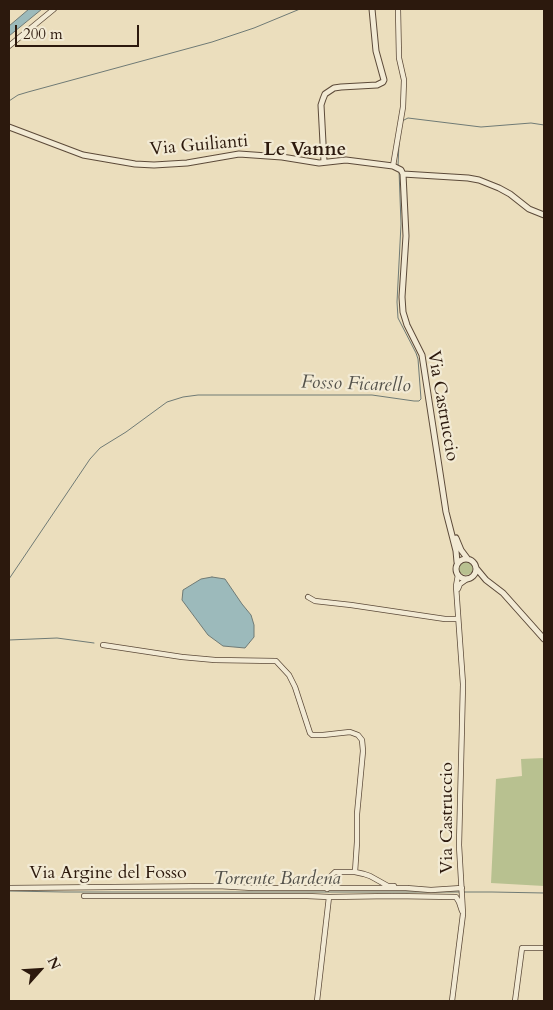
<!DOCTYPE html>
<style>
body{margin:0}
#map{position:relative;width:553px;height:1010px;overflow:hidden;background:#ebdebd;font-family:Cardo,serif}
canvas{display:block}
.frame{position:absolute;inset:0;border:10px solid #2c190d;pointer-events:none}
.north{position:absolute;left:15px;top:945px;width:50px;height:50px;-webkit-text-stroke:4px #f2ead4;paint-order:stroke;rotate:64deg;font-size:14px;font-weight:700;line-height:20px;text-align:center;color:#2c190d}
.north::after{content:'';display:block;margin:auto;width:18px;height:22px;background:#2c190d;clip-path:polygon(50% 0,100% 100%,50% 72%,0 100%)}
.scale{position:absolute;left:15px;top:25px;width:124px;height:22px;box-sizing:border-box;border:2px solid #2c190d;border-top:0;padding-left:6px;font-size:15px;line-height:18px;white-space:nowrap;color:#2c190d;-webkit-text-stroke:4px #f2ead4;paint-order:stroke}
</style>
<div id="map">
<canvas width="553" height="1010"></canvas>
<div class="frame"></div>
<div class="north">N</div>
<div class="scale">200 m</div>
</div>
<script>
const c = document.querySelector('canvas').getContext('2d');
c.lineJoin = 'round';
function fillPath(path, color) { c.fillStyle = color; c.fill(path, 'evenodd'); }
const poly = rows => new Path2D(rows.map(r => 'M' + r).join(''));
function strokePath(path, color, width, dash) { c.strokeStyle = color; c.lineWidth = width; c.lineCap = dash ? 'butt' : 'round'; c.setLineDash(dash || []); c.stroke(path); }
function write(font, color, halo, rows, align = 'center') {
  c.font = font + ' Cardo,serif'; c.lineWidth = 4.5; c.setLineDash([]); c.textBaseline = 'middle'; c.strokeStyle = halo; c.fillStyle = color; for (const [text, x, y, turn = 0] of rows) {
    c.save(); c.translate(x, y); c.rotate((+turn || 0) * Math.PI / 180); c.textAlign = isNaN(turn) ? turn : align; if (halo) c.strokeText(text, 0, 0); c.fillText(text, 0, 0); c.restore();
  }
}
fillPath(poly([
 '459 568a7 7 0 1 1 14 0a7 7 0 1 1-14 0Z',
 [544,758,544,886,491,883,496,779,522,776,521,759]
]), '#b8c190');
const water = poly([
 [29,9,42,9,9,36,9,26,29,9],
 [212,577,225,579,242,604,251,615,254,625,254,637,245,648,223,646,208,635,182,600,183,590,201,579,212,577]
]);
fillPath(water, '#9cbabb');
strokePath(water, '#6f7a75', 1);
strokePath(poly([
 [9,101,18,95,28,92,212,42,254,28,300,9],
 [402,121,408,118,481,127,531,123,544,125],
 [398,166,399,143],
 [9,579,90,459,100,448,126,432,167,402,183,397,198,395,372,395,414,401,419,401,421,399,418,359,416,353,398,318,397,302,401,224,399,170],
 [9,640,57,638,94,643],
 [9,891,64,892,492,892,544,893]
]), '#6f7a75', 1);
const minor = poly([
 [9,46,54,9],
 [393,166,403,107,404,80,399,58,398,9],
 [458,589,460,584,467,579],
 [308,597,315,601,351,605,445,619,458,619],
 [103,645,182,657,215,660,276,661,289,675,295,687,310,733,312,735,323,735,350,732,358,735,362,740,363,751,357,814,357,842,355,872],
 [9,888,218,886,253,888,408,888],
 [406,888,431,890,462,888],
 [327,889,331,876,335,872,355,872,364,874,370,876,388,886,394,886],
 [84,896,307,896,329,897,392,896,456,897,459,902,462,911],
 [317,1001,329,897],
 [452,1001,463,914,459,845,463,684,456,586,458,575],
 [515,1001,522,948,544,948]
]);
const tertiary = poly([
 [9,127,83,155,135,164,154,165,187,163,239,154,282,157,319,163,346,160,393,166,401,170,403,174],
 [324,162,321,105,323,99,325,94,334,88,341,87,377,85,383,82,384,80,376,51,372,9],
 [403,174,406,236,402,297,403,312,407,325,422,355,446,512,456,551,457,562],
 [403,174,468,178,479,180,499,188,510,194,529,209,544,215],
 [456,538,461,550,467,558],
 '456 569a10 10 0 1 1 20 0a10 10 0 1 1-20 0Z',
 [476,568,486,580,503,593,544,639]
]);
strokePath(minor, '#5c4a39', 6);
strokePath(tertiary, '#5c4a39', 7);
strokePath(minor, '#f2ead4', 4.5);
strokePath(tertiary, '#f2ead4', 5);
write('18px', '#2c190d', '#f2ead4', [
 ["Via Guilianti",199,146,-5],
 ["Via Castruccio",442,406,80],
 ["Via Castruccio",448,818,-90],
 ["Via Argine del Fosso",108,874]
]);
write('bold 19px', '#2c190d', '#f2ead4', [
 ["Le Vanne",305,151]
]);
write('italic 19px', '#53514a', '#f2ead4', [
 ["Fosso Ficarello",356,385,2],
 ["Torrente Bardena",277,880]
]);
</script>
